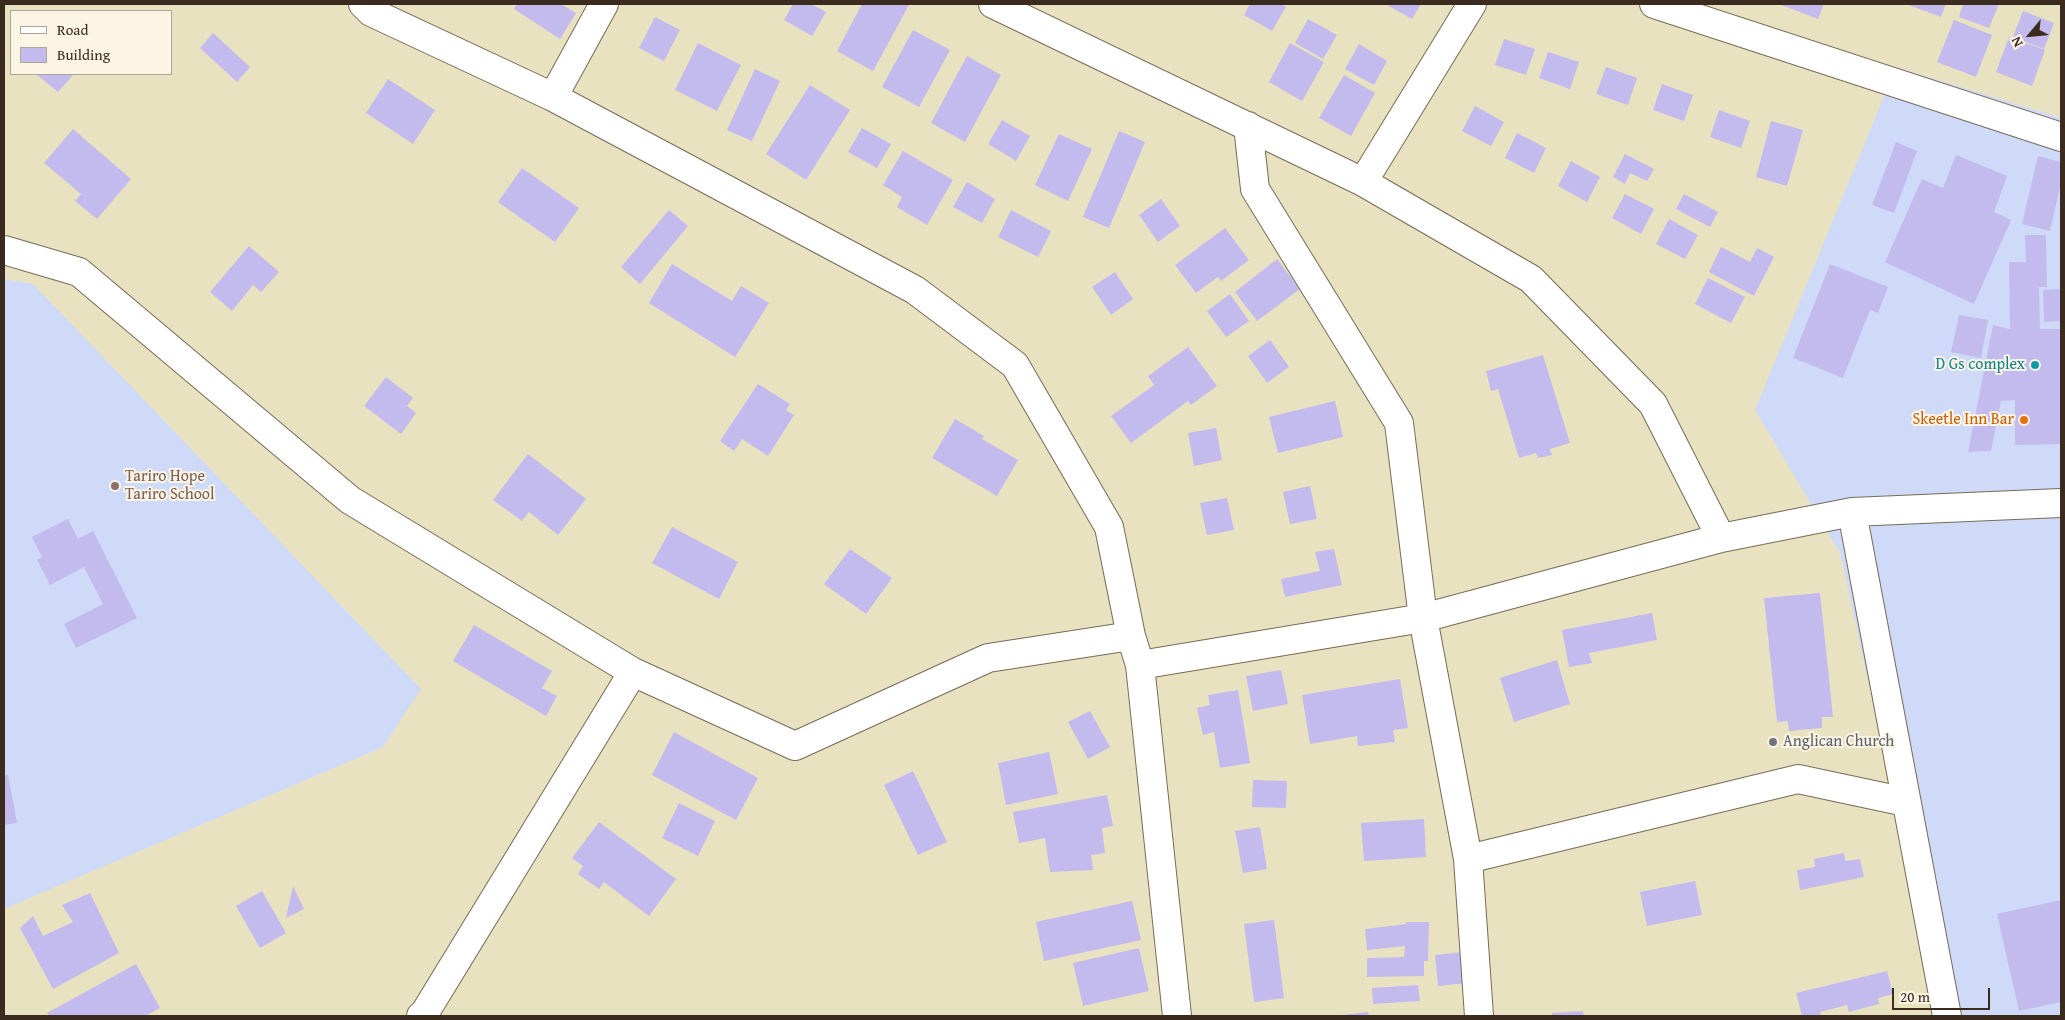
<!DOCTYPE html>
<style>
body{margin:0}
#map{position:relative;width:2065px;height:1020px;overflow:hidden;background:#e9e2c1;font-family:"Gentium Book Plus",serif}
canvas{display:block}
.frame{position:absolute;inset:0;border:5px solid #3b2a1e;pointer-events:none}
.legend{position:absolute;left:10px;top:10px;width:162px;height:65px;box-sizing:border-box;background:#fcf5e5;border:1px solid #afa495;margin:0;padding:6px 9px;list-style:none;font-size:15px;color:#3b2a1e}
.legend li{display:flex;align-items:center;gap:10px;height:25px}
.legend b{width:25px;border:1px solid #afa495}
.north{position:absolute;left:2005px;top:10px;width:50px;height:50px;-webkit-text-stroke:4px #fcf5e5;paint-order:stroke;rotate:242deg;font-size:14px;font-weight:700;line-height:20px;text-align:center;color:#3b2a1e}
.north::after{content:'';display:block;margin:auto;width:18px;height:22px;background:#3b2a1e;clip-path:polygon(50% 0,100% 100%,50% 72%,0 100%)}
.scale{position:absolute;left:1892px;top:988px;width:98px;height:22px;box-sizing:border-box;border:2px solid #3b2a1e;border-top:0;padding-left:6px;font-size:15px;line-height:18px;white-space:nowrap;color:#3b2a1e;-webkit-text-stroke:4px #fcf5e5;paint-order:stroke}
</style>
<div id="map">
<canvas width="2065" height="1020"></canvas>
<div class="frame"></div>
<ul class="legend">
<li><b style="height:6px;background:#fff"></b>Road</li>
<li><b style="height:14px;background:#c3bbee"></b>Building</li>
</ul>
<div class="north">N</div>
<div class="scale">20 m</div>
</div>
<script>
const c = document.querySelector('canvas').getContext('2d');
c.lineJoin = 'round';
function fillPath(path, color) { c.fillStyle = color; c.fill(path, 'evenodd'); }
const poly = rows => new Path2D(rows.map(r => 'M' + r).join(''));
function strokePath(path, color, width, dash) { c.strokeStyle = color; c.lineWidth = width; c.lineCap = dash ? 'butt' : 'round'; c.setLineDash(dash || []); c.stroke(path); }
function write(font, color, halo, rows, align = 'center') {
  c.font = font + ' "Gentium Book Plus",serif'; c.lineWidth = 4; c.setLineDash([]); c.textBaseline = 'middle'; c.strokeStyle = halo; c.fillStyle = color; for (const [text, x, y, turn = 0] of rows) {
    c.save(); c.translate(x, y); c.rotate((+turn || 0) * Math.PI / 180); c.textAlign = isNaN(turn) ? turn : align; if (halo) c.strokeText(text, 0, 0); c.fillText(text, 0, 0); c.restore();
  }
}
fillPath(poly([
 [1896,67,2061,118,2061,1016,1942,1016,1840,553,1755,410],
 [4,279,33,284,421,689,383,747,4,909]
]), '#cfdaf9');
fillPath(poly([
 [517,4,561,4,576,13,560,39,514,9],
 [793,4,811,4,826,12,812,36,784,20],
 [862,4,909,5,873,71,837,51],
 [1250,4,1281,4,1286,7,1272,31,1244,15],
 [1385,4,1421,4,1412,19],
 [1779,4,1824,4,1818,19],
 [1906,4,1946,4,1941,17],
 [1963,4,1999,4,1989,28,1959,17],
 [2023,11,2054,23,2044,49,2013,37],
 [655,17,680,30,664,61,639,48],
 [1308,19,1337,35,1323,59,1295,43],
 [1954,20,1992,35,1976,77,1937,62],
 [913,30,950,50,919,107,882,87],
 [213,33,250,67,237,82,200,48],
 [2009,37,2045,50,2032,86,1996,72],
 [1504,39,1535,49,1526,75,1495,65],
 [698,43,741,65,717,111,675,90],
 [1290,43,1324,62,1302,101,1269,82],
 [1359,44,1387,61,1374,85,1345,69],
 [1548,52,1579,62,1570,89,1539,78],
 [967,56,1001,75,965,142,931,123],
 [1606,67,1637,78,1628,105,1596,94],
 [755,69,780,81,752,141,727,130],
 [36,74,74,74,58,92],
 [1344,75,1375,93,1351,136,1319,118],
 [388,79,435,110,413,144,366,113],
 [1662,84,1693,95,1684,121,1653,110],
 [810,85,850,110,806,180,766,154],
 [1475,106,1504,122,1491,146,1462,131],
 [1719,110,1750,121,1741,148,1710,137],
 [1002,120,1030,136,1016,161,988,144],
 [1771,121,1803,130,1787,186,1756,177],
 [862,128,891,144,877,168,848,152],
 [73,129,131,179,97,219,75,201,81,194,44,163],
 [1119,131,1145,142,1109,228,1083,217],
 [1517,133,1546,148,1534,173,1505,158],
 [1059,134,1092,149,1068,201,1035,185],
 [1896,142,1917,151,1894,213,1872,205],
 [903,151,953,180,927,225,897,207,902,197,883,185],
 [1625,154,1654,169,1647,181,1630,173,1625,184,1613,177],
 [1956,155,2007,176,1994,212,2011,220,1974,304,1885,262,1922,179,1943,188],
 [2038,156,2061,162,2061,183,2050,231,2022,224],
 [1571,161,1600,177,1587,202,1558,186],
 [522,168,579,208,555,242,498,202],
 [967,182,995,199,982,223,953,207],
 [1625,194,1654,209,1641,234,1612,218],
 [1684,194,1718,212,1710,227,1676,209],
 [1161,199,1180,226,1158,242,1139,215],
 [669,210,688,226,640,284,621,267],
 [1011,210,1051,231,1038,257,998,237],
 [1669,219,1698,235,1685,259,1656,244],
 [1225,228,1249,260,1221,281,1218,277,1196,293,1175,265],
 [2025,235,2046,235,2047,287,2039,287,2040,329,2061,329,2061,444,2015,445,2015,400,2001,401,1991,451,1968,452,1993,325,2010,329,2009,262,2026,262],
 [249,246,279,272,261,292,253,285,232,311,210,292],
 [1721,247,1750,262,1757,248,1774,257,1754,296,1709,272],
 [1277,259,1300,289,1257,321,1235,292],
 [672,264,732,301,741,286,769,303,735,357,649,303],
 [1830,264,1888,287,1878,313,1870,310,1843,378,1793,358],
 [1115,272,1133,299,1111,315,1092,287],
 [1708,278,1745,297,1731,323,1695,304],
 [2061,289,2061,321,2044,322,2043,290],
 [1230,294,1249,321,1226,337,1207,311],
 [1959,315,1988,320,1981,358,1951,352],
 [1270,340,1289,367,1267,383,1248,356],
 [1188,347,1217,386,1191,405,1188,401,1131,443,1111,416,1154,385,1148,376],
 [1543,355,1570,443,1550,449,1552,455,1538,458,1536,453,1519,458,1498,389,1491,391,1486,371],
 [386,377,413,398,407,406,416,413,401,434,364,406],
 [758,384,790,404,786,410,794,415,768,456,742,439,734,451,720,441],
 [1335,401,1343,437,1278,453,1269,417],
 [955,419,984,436,982,439,1018,460,997,496,932,458],
 [1216,428,1222,460,1194,466,1188,433],
 [528,454,586,499,558,535,529,512,522,521,493,500],
 [1310,486,1317,519,1290,524,1283,492],
 [1227,498,1234,530,1207,535,1200,503],
 [68,519,78,539,93,531,137,618,76,648,64,624,103,604,84,567,50,585,37,560,42,557,32,537],
 [672,527,738,562,719,599,652,563],
 [850,549,892,578,866,614,824,584],
 [1334,549,1342,585,1285,597,1281,579,1320,571,1315,552],
 [1820,593,1833,717,1822,717,1822,728,1789,731,1788,721,1777,722,1764,598],
 [1652,613,1657,640,1589,653,1592,663,1569,667,1562,630],
 [474,625,552,671,542,688,557,696,546,716,453,661],
 [1557,660,1570,704,1514,722,1500,678],
 [1281,670,1288,704,1253,711,1246,676],
 [1400,679,1408,728,1393,730,1395,742,1358,746,1357,736,1310,744,1302,695],
 [1238,690,1250,763,1220,768,1214,732,1203,735,1197,708,1210,705,1208,695],
 [1090,711,1110,747,1088,759,1068,722],
 [674,732,758,778,736,820,652,775],
 [1049,752,1058,794,1006,805,998,763],
 [913,771,947,842,918,855,884,785],
 [8,775,17,823,4,825,4,776],
 [1253,780,1287,781,1286,808,1252,807],
 [1107,795,1113,826,1102,828,1105,853,1091,855,1093,870,1050,872,1045,838,1019,843,1013,812],
 [679,803,715,821,698,856,662,838],
 [1424,819,1426,857,1364,861,1361,823],
 [599,822,676,879,649,916,604,882,599,889,578,874,583,866,572,858],
 [1260,827,1267,869,1243,873,1235,831],
 [1844,853,1845,861,1860,859,1864,877,1800,890,1797,870,1815,867,1814,859],
 [1695,881,1702,915,1647,926,1640,892],
 [293,886,304,909,286,918],
 [262,891,286,933,260,948,236,906],
 [90,893,119,953,53,989,20,928,33,916,43,936,73,922,62,905],
 [2061,900,2061,1002,2019,1011,1997,914],
 [1132,901,1141,940,1044,961,1036,922],
 [1274,920,1284,998,1254,1002,1244,924],
 [1406,922,1429,922,1428,961,1424,961,1424,976,1367,977,1367,958,1404,957,1405,946,1367,950,1365,929,1406,924],
 [1139,948,1149,991,1083,1006,1073,963],
 [1462,952,1466,983,1438,986,1435,955],
 [136,964,160,1008,145,1016,49,1016,47,1013],
 [1887,971,1893,994,1878,998,1879,1004,1849,1012,1847,1005,1820,1012,1821,1016,1802,1016,1796,993],
 [1418,985,1420,1001,1373,1004,1372,988],
 [1583,1011,1584,1016,1552,1016,1552,1013],
 [1368,1012,1369,1016,1343,1016,1342,1015]
]), '#c3bbee');
const minor = poly([
 [363,4,371,12,553,97,915,290,1015,365,1109,527,1131,636,1140,665,1177,1016],
 [993,4,1363,182,1531,279,1653,404,1721,538],
 [1654,4,2061,137],
 [553,97,604,4],
 [1248,126,1255,189,1399,423,1423,618,1468,859,1479,1016],
 [1363,182,1472,4],
 [4,250,79,272,350,500,633,672,795,746,988,658,1131,636],
 [1852,512,1947,1016],
 [1140,665,1423,618,1721,538,1852,512,2061,503],
 [1468,859,1798,779,1906,802],
 [421,1016,424,1014,633,672]
]);
strokePath(minor, '#786a57', 30);
strokePath(minor, '#fff', 28);
for (const [x, y, r, color] of [
 [2035,365,5,"#0f9aa8"],
 [2024,420,5,"#e8710a"],
 [115,486,5,"#8d6e63"],
 [1773,742,5,"#6b7280"]
]) { const dot = new Path2D(); dot.arc(x, y, r, 0, 2 * Math.PI); c.fillStyle = color; c.fill(dot); strokePath(dot, '#fcf5e5', 2); }
write('16px', '#0d838f', '#fcf5e5', [
 ["D Gs complex",2025,365]
], 'right');
write('16px', '#c56008', '#fcf5e5', [
 ["Skeetle Inn Bar",2014,420]
], 'right');
write('16px', '#785e54', '#fcf5e5', [
 ["Tariro Hope",125,477],
 ["Tariro School",125,495]
], 'left');
write('16px', '#5b616d', '#fcf5e5', [
 ["Anglican Church",1783,742]
], 'left');
</script>
